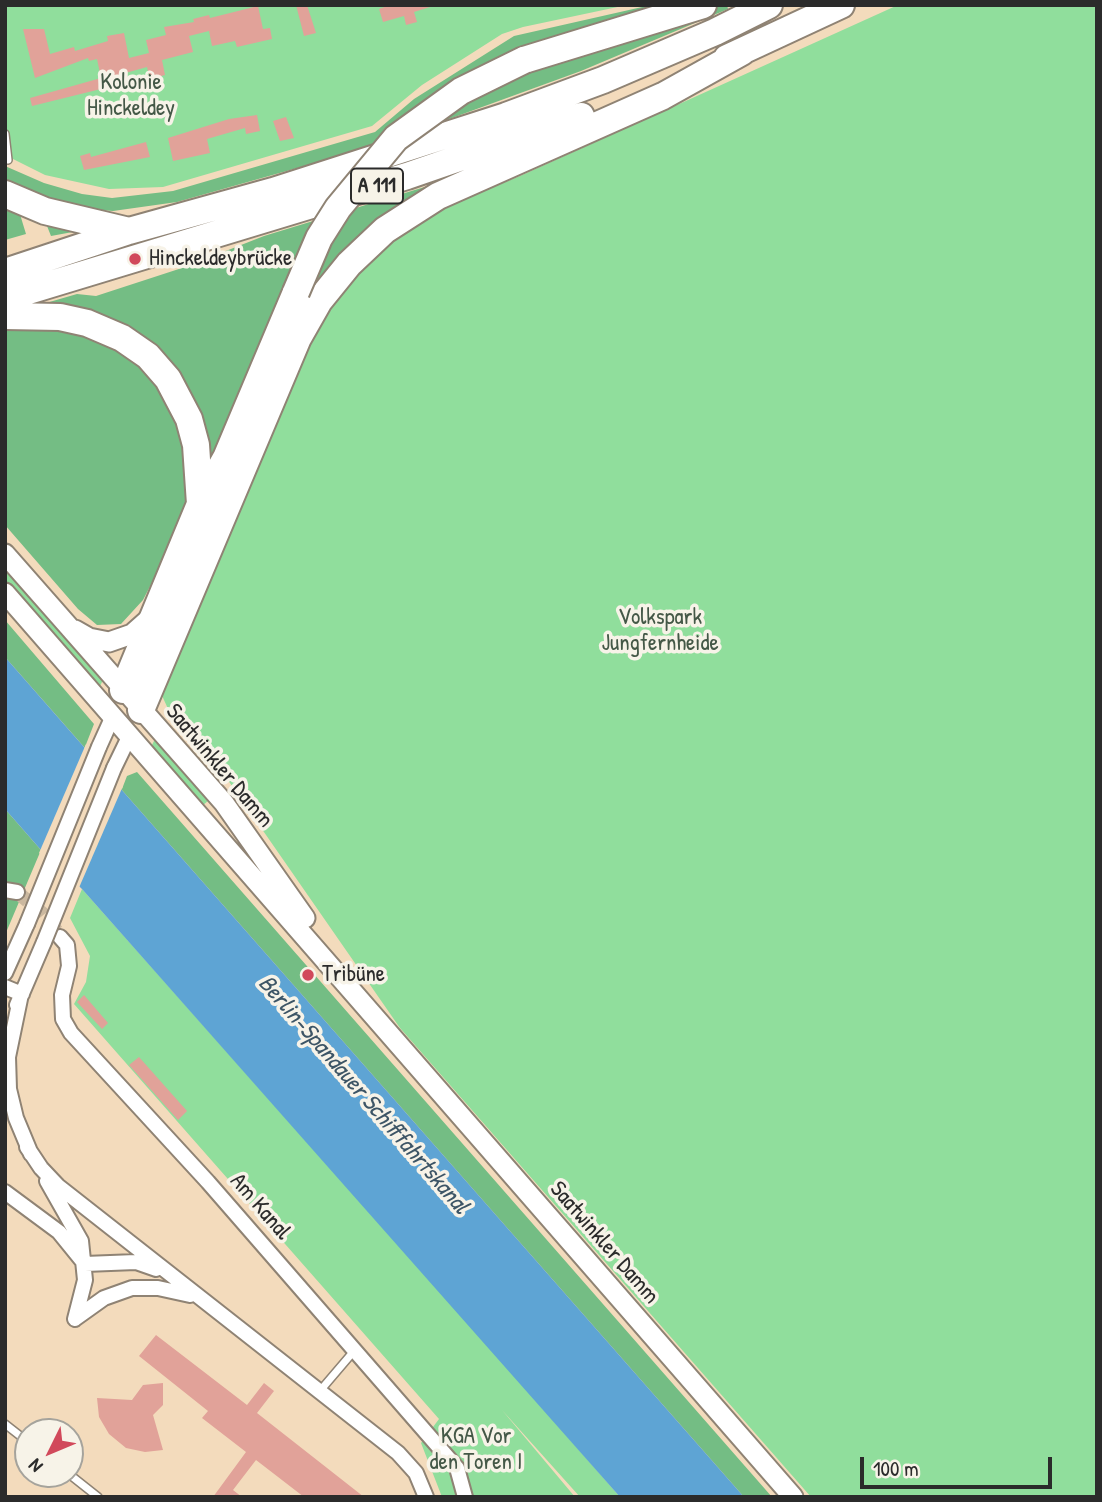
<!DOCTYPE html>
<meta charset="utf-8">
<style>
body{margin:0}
#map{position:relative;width:1102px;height:1502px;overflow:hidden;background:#f3dbbc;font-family:"Patrick Hand",sans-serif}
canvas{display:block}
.frame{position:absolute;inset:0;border:7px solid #2b2b2b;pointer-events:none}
.north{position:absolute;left:14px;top:1418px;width:70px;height:70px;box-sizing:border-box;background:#f7f3e8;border:2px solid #a5a39c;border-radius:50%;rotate:227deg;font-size:19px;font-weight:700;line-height:28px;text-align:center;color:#2b2b2b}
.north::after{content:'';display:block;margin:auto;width:24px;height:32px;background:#d1495b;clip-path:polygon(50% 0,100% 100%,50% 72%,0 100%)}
.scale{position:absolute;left:860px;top:1457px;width:192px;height:32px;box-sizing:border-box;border:4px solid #2b2b2b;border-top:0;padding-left:9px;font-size:21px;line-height:24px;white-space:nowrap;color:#2b2b2b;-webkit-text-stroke:5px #f7f3e8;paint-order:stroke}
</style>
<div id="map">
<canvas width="1102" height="1502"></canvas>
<div class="frame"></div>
<div class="north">N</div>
<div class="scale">100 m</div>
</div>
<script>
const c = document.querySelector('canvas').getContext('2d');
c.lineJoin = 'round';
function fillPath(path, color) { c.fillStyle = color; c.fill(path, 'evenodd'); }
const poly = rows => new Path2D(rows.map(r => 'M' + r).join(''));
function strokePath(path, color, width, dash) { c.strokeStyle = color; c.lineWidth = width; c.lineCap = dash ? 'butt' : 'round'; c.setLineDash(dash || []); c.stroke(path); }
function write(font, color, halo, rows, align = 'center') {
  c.font = font + ' "Patrick Hand",sans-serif'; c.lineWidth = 7; c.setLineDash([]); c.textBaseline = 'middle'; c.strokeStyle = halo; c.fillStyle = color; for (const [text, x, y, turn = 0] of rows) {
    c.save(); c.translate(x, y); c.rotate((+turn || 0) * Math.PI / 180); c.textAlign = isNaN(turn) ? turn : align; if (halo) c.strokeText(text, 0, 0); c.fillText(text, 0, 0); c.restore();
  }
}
fillPath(poly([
 [5,5,627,5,523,27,502,34,422,85,372,126,163,187,109,189,45,175,5,155],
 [898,5,1097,5,1097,1497,811,1497,400,1028,223,773,169,711,159,689,306,344,347,283,379,251,440,209,520,176],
 [5,568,103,680,99,688,5,581],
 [155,739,209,800,208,801,202,806,151,747],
 [82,889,506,1366,620,1497,580,1497,502,1410,575,1497,442,1497,421,1443,439,1419,74,1004,86,982,90,956,70,918]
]), '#90de9c');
fillPath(poly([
 [651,5,727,5,728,9,581,71,375,146,177,202,113,211,88,209,89,229,51,236,45,221,19,211,26,234,5,240,5,166,44,183,82,194,112,198,173,191,375,132,414,99,514,36],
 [477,171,376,228,187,502,167,553,143,600,121,624,97,625,78,609,5,525,5,328,38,327,46,303,77,294,96,296,185,267,264,236],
 [5,620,94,724,85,747,122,789,127,776,137,772,772,1497,744,1497,128,797,5,657],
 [5,809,41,850,5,935]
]), '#74bd84');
fillPath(poly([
 [5,657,84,747,744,1497,620,1497,82,889,41,850,5,809]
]), '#5ea4d4');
fillPath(poly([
 [86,744,123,786,78,890,39,853]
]), '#f3dbbc');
fillPath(poly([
 [296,5,307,5,316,33,304,36],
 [390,5,430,5,430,7,414,12,417,22,406,25,404,16,383,22,379,9],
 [258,6,263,29,270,28,272,39,237,47,235,41,212,46,209,31,189,36,193,52,162,60,165,75,150,79,147,67,111,77,113,86,32,106,30,98,101,78,97,59,89,61,88,58,35,78,23,29,44,29,50,54,74,47,75,51,108,41,107,36,124,33,129,58,149,53,146,40,166,35,164,27,194,22,193,19,209,15,210,18],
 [257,115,260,131,246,134,245,128,207,139,210,153,173,161,168,138,229,119],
 [286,117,294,138,280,141,273,121],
 [146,142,150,157,84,170,80,156,90,153,91,157],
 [84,995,108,1023,102,1029,77,1002],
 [139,1057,187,1111,178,1120,129,1065],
 [156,1335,247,1405,264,1383,274,1391,257,1413,364,1497,304,1497,256,1460,233,1490,242,1497,213,1497,246,1452,202,1418,208,1411,139,1356],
 [163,1383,163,1405,153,1415,163,1450,145,1452,126,1448,109,1434,99,1417,97,1398,132,1400,143,1385]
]), '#e1a299');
strokePath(poly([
 [17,892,42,913,58,933]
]), '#cbb89f', 14, [14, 7]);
const service = poly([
 [5,134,8,160],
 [319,1392,354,1351],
 [5,1424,28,1442],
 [69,1474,98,1497]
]);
const minor = poly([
 [99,747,113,716],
 [114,768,130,735],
 [5,890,17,892],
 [60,937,67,945,69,966,62,995,63,1019,71,1033,208,1182,457,1468,465,1497],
 [5,973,27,924],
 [5,987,22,994],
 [20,999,8,1057,9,1089,16,1118,31,1154],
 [17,1005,44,942],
 [27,1147,41,1168,58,1186,398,1453,416,1473,426,1497],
 [47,1181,81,1241,85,1280,75,1319],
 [5,1192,59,1232,85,1264,136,1262,156,1269],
 [76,1318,104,1298,132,1288,158,1288,190,1295]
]);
const secondary = poly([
 [5,554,224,803,305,918],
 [5,593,793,1497],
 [75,630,89,638,109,642,132,634,150,618]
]);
const motorway = poly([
 [727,58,841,5],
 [524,60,703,5],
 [5,194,45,211,129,231],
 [5,272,129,231,273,191,506,116,603,80,715,32,769,5],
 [5,298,407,176,581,116],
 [5,316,60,317,87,323,122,338,148,356,168,379,189,419,196,445,200,504],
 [123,690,200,504,226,458,296,292],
 [141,710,298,338,319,301,349,264,385,230,438,196,663,96,742,52]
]);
strokePath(service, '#8f8374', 10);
strokePath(minor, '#8f8374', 18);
strokePath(secondary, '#8f8374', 23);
strokePath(motorway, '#8f8374', 30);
strokePath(service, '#fff', 7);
strokePath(minor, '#fff', 14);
strokePath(secondary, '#fff', 19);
strokePath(motorway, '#fff', 26);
const minorBridge = poly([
 [27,924,99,747],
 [44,942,114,768]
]);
const motorwayBridge = poly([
 [296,292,319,238,338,208,396,138,461,91,524,60]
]);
strokePath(minorBridge, '#8f8374', 18, []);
strokePath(motorwayBridge, '#8f8374', 30, []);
strokePath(minorBridge, '#fff', 14);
strokePath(motorwayBridge, '#fff', 26);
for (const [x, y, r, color] of [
 [135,259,7,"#d1495b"],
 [308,975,7,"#d1495b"]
]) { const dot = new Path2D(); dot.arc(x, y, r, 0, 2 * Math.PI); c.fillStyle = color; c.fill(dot); strokePath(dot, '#f7f3e8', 2.5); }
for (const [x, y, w] of [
 [377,186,52]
]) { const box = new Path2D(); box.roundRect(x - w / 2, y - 17.5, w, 35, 5); c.fillStyle = '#f7f3e8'; c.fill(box); strokePath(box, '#2b2b2b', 2); }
write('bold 21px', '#2b2b2b', null, [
 ["A 111",377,186]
]);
write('23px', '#445847', '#f7f3e8', [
 ["Kolonie",131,83],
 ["Hinckeldey",131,109],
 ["Volkspark",660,618],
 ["Jungfernheide",660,644],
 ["KGA Vor",476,1437],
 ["den Toren I",476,1463]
]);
write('23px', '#2b2b2b', '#f7f3e8', [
 ["Hinckeldeybrücke",149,259],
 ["Tribüne",322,975]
], 'left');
write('23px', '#2b2b2b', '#f7f3e8', [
 ["Saatwinkler Damm",219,766,50],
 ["Am Kanal",260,1207,49],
 ["Saatwinkler Damm",604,1243,49]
]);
write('italic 24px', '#3d5566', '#f7f3e8', [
 ["Berlin-Spandauer Schifffahrtskanal",363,1095,49]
]);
</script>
